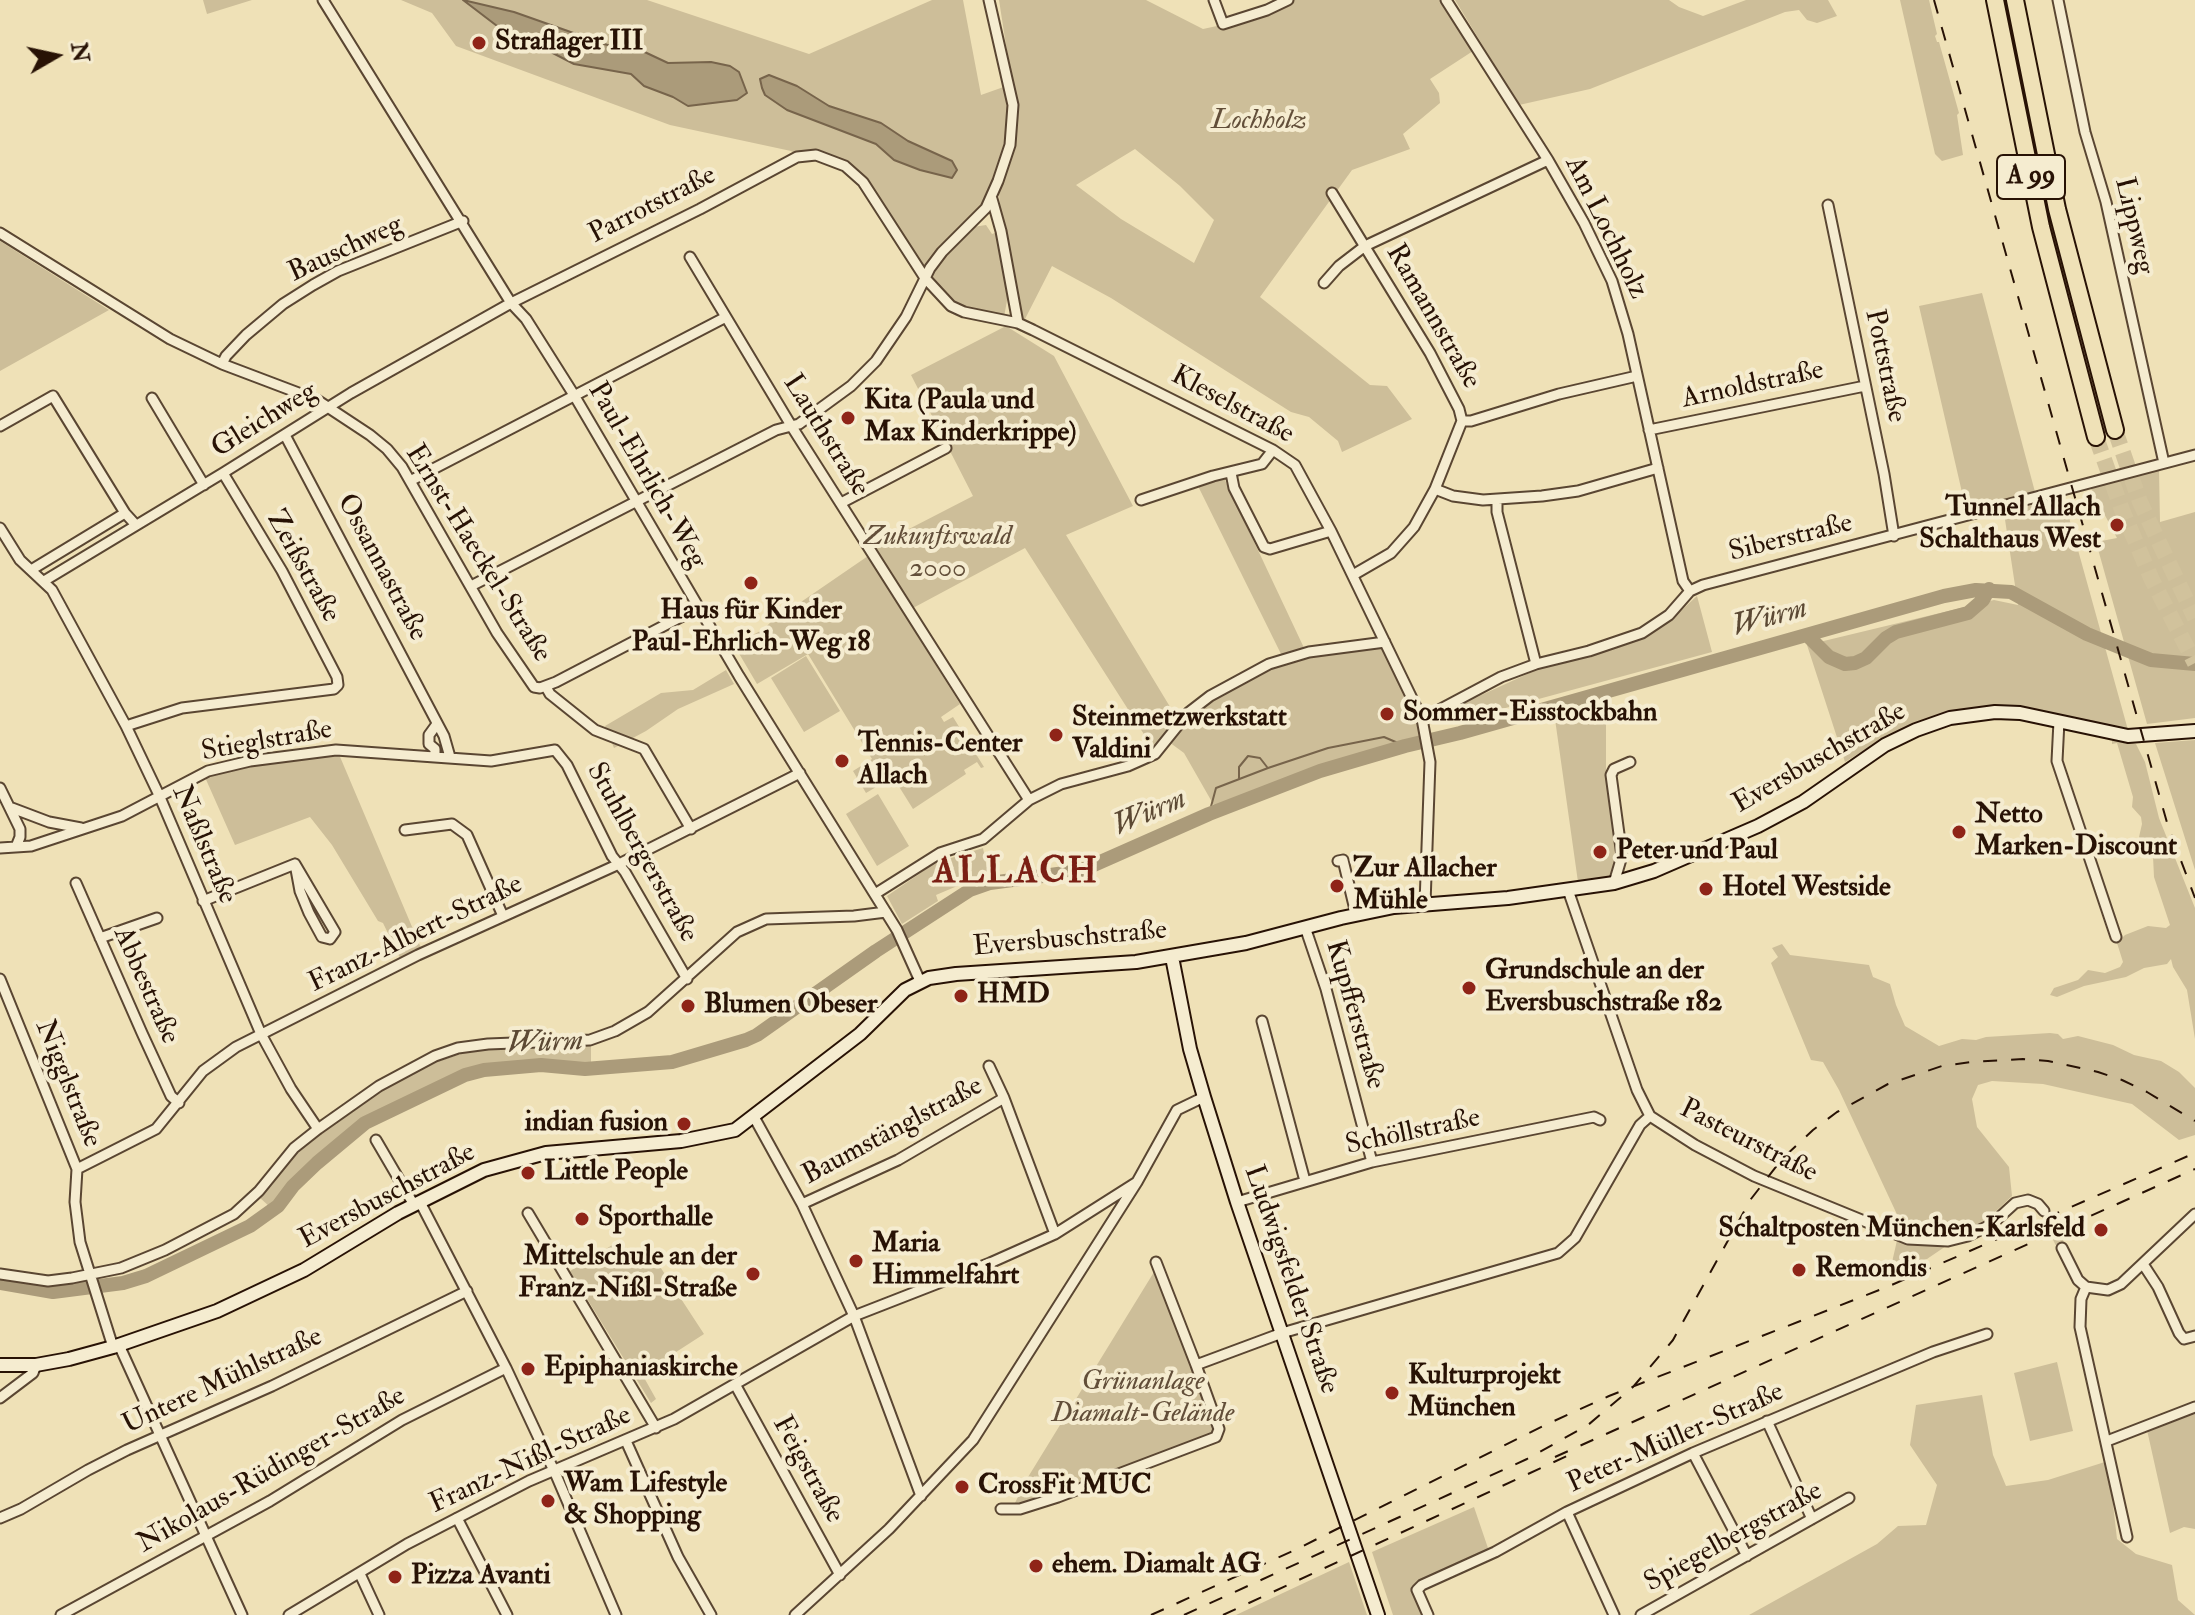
<!DOCTYPE html>
<meta charset="utf-8">
<style>
body{margin:0}
#map{position:relative;width:2195px;height:1615px;overflow:hidden;background:#efe1b7;font-family:"IM FELL Double Pica",serif}
canvas{display:block}
.north{position:absolute;left:16px;top:16px;width:80px;height:80px;-webkit-text-stroke:6px #f5ecd0;paint-order:stroke;rotate:81deg;font-size:22px;font-weight:700;line-height:32px;text-align:center;color:#281205}
.north::after{content:'';display:block;margin:auto;width:28px;height:36px;background:#281205;clip-path:polygon(50% 0,100% 100%,50% 72%,0 100%)}
</style>
<div id="map">
<canvas width="2195" height="1615"></canvas>
<div class="north">N</div>
</div>
<script>
const c = document.querySelector('canvas').getContext('2d');
c.lineJoin = 'round';
function fillPath(path, color) { c.fillStyle = color; c.fill(path, 'evenodd'); }
const poly = rows => new Path2D(rows.map(r => 'M' + r).join(''));
function strokePath(path, color, width, dash) { c.strokeStyle = color; c.lineWidth = width; c.lineCap = dash ? 'butt' : 'round'; c.setLineDash(dash || []); c.stroke(path); }
function write(font, color, halo, rows, align = 'center') {
  c.font = font + ' "IM FELL Double Pica",serif'; c.lineWidth = 8; c.setLineDash([]); c.textBaseline = 'middle'; c.strokeStyle = halo; c.fillStyle = color; for (const [text, x, y, turn = 0] of rows) {
    c.save(); c.translate(x, y); c.rotate((+turn || 0) * Math.PI / 180); c.textAlign = isNaN(turn) ? turn : align; if (halo) c.strokeText(text, 0, 0); c.fillText(text, 0, 0); c.restore();
  }
}
fillPath(poly([
 [203,0,252,0,207,14],
 [401,0,647,0,809,54,932,0,963,0,981,95,1012,84,999,0,1146,0,1203,29,1240,21,1280,0,1440,0,1473,51,1430,79,1439,93,1440,103,1403,134,1410,149,1352,170,1260,297,1370,385,1387,386,1412,419,1342,452,1338,441,1309,417,1291,412,1111,298,1052,266,1025,319,1018,315,1000,211,999,194,1005,173,988,198,925,273,872,188,858,170,842,160,819,153,796,155,791,151,670,125,456,46,432,13],
 [1135,149,1180,186,1214,220,1194,263,1121,219,1076,185],
 [1455,0,1669,0,1679,7,1703,16,1746,0,1828,0,1837,16,1817,23,1807,20,1799,10,1785,12,1590,89,1519,105],
 [1900,0,1929,0,1937,34,1935,36,1937,42,1939,42,1959,113,1957,115,1963,155,1942,161,1935,154],
 [986,225,992,234,998,232,1008,295,1004,317,966,310,946,298,928,279,946,252,973,227],
 [0,241,109,310,0,371],
 [1982,293,2035,492,1967,514,1919,306],
 [1006,326,1054,356,1133,506,1066,535,1178,720,1154,750,1025,548,913,608,874,547,973,496,911,375],
 [2159,470,2160,522,2195,512,2195,718,2147,724,2096,542,2117,538,2090,487],
 [1224,478,1305,650,1282,656,1197,484],
 [2063,496,2128,730,2008,706,1953,711,1874,744,1845,762,1807,645,1994,600,2018,605,2004,513],
 [868,556,960,704,941,717,944,722,953,717,984,767,981,768,977,762,964,770,966,774,913,809,893,777,866,793,853,771,872,759,808,654,757,684,734,645,764,629,791,601,798,604],
 [1697,596,1712,652,1450,723,1448,717,1451,709,1536,670,1645,638,1675,616],
 [1386,647,1421,725,1422,741,1339,763,1216,809,1184,753,1169,742,1193,713,1212,699,1275,664,1305,655],
 [806,656,840,711,804,732,771,678],
 [726,670,734,684,678,709,646,731,614,748,605,726,661,693,693,690],
 [1606,697,1606,771,1620,857,1609,878,1578,882,1554,712],
 [2112,738,2136,744,2145,762,2159,818,2195,908,2195,1039,2187,990,2173,967,2171,959,2167,964,2144,968,2126,977,2084,986,2057,997,2050,995,2054,988,2078,980,2088,970,2105,973,2120,967,2123,962,2117,943,2125,935,2148,926,2166,928,2170,925,2154,877,2153,856,2139,837,2142,824,2141,817,2132,807,2133,797,2117,743,2112,744],
 [2195,740,2195,870,2155,743],
 [338,752,421,948,400,958,383,923,378,921,332,845,310,817,235,845,204,775,252,764],
 [878,794,909,846,877,866,846,814],
 [983,848,988,873,936,895,938,901,902,924,887,896,935,863],
 [1782,944,1790,955,1869,965,1873,977,1890,984,1896,1005,1905,1026,1939,1046,1962,1039,1976,1040,1986,1037,2050,1033,2058,1034,2063,1039,2078,1036,2113,1045,2134,1055,2161,1061,2179,1072,2195,1088,2195,1135,2179,1140,2132,1104,2043,1084,1992,1081,1978,1085,1972,1099,1977,1127,2009,1167,2012,1196,1993,1214,1927,1259,1911,1267,1890,1271,1901,1223,1839,1090,1823,1062,1811,1060,1771,963,1778,957,1772,948],
 [591,1046,591,1064,575,1062,533,1062,481,1066,451,1075,360,1121,286,1185,270,1207,259,1197,300,1144,360,1102,427,1065,482,1047],
 [620,1240,632,1260,642,1255,646,1262,641,1266,655,1259,704,1334,642,1374,656,1399,651,1403,570,1271,587,1261,586,1256,592,1252,595,1256],
 [1154,1272,1160,1279,1215,1428,1212,1435,1027,1503,1020,1505,1015,1503,1025,1482],
 [2057,1362,2073,1431,2030,1441,2014,1373],
 [1982,1395,1993,1455,2006,1486,2048,1480,2108,1461,2117,1539,2136,1554,2172,1565,2178,1600,2195,1615,1749,1615,1877,1544,1898,1526,1926,1525,1937,1485,1910,1445,1916,1405],
 [2195,1414,2195,1529,2184,1527,2170,1533,2147,1430],
 [1474,1507,1489,1551,1417,1585,1414,1595,1424,1615,1393,1615,1372,1552],
 [1349,1562,1367,1615,1236,1615]
]), '#cdbe99');
const water = poly([
 [463,0,514,12,616,48,634,47,668,63,711,62,730,66,739,72,747,93,737,100,688,106,673,97,644,86,631,74,574,64,545,49,534,48,501,29,463,0],
 [769,75,797,86,829,106,881,123,908,141,952,161,957,170,952,178,920,170,894,160,876,144,787,110,765,95,762,88,760,79,769,75]
]);
fillPath(water, '#ab9b7a');
strokePath(water, '#77644b', 2);
strokePath(poly([
 [1239,778,1239,767,1248,756,1260,758,1267,767],
 [1209,814,1216,788,1268,768,1328,748,1384,737,1405,746]
]), '#77644b', 2);
strokePath(poly([
 [1807,635,1829,657,1845,664,1855,663,1866,658,1886,638,1896,632,1968,613,1983,600,1989,589],
 [0,1283,53,1292,123,1283,146,1276,250,1226,278,1206,293,1186,317,1163,365,1123,465,1075,484,1070,541,1065,585,1069,672,1062,746,1040,757,1035,876,951,970,890,990,883,1080,871,1209,814,1320,771,1405,746,1460,733,1944,596,1976,590,2011,592,2087,634,2151,660,2195,664]
]), '#ab9b7a', 14);
strokePath(poly([
 [2044,1211,2062,1248]
]), '#d1c29c', 9, [9, 4.5]);
strokePath(poly([
 [2115,430,2140,502,2195,618],
 [2096,437,2122,510,2152,580,2195,663]
]), '#d1c29c', 16, [16, 8]);
const street = poly([
 [323,0,511,303,526,319,574,395,739,676,897,930,920,981],
 [1214,0,1223,24,1267,10,1288,0],
 [1446,0,1548,160,1584,223,1612,281,1628,334,1683,581,1690,591],
 [2058,0,2085,132,2106,202,2164,463],
 [1332,193,1430,353,1459,409,1462,421,1435,489,1414,527,1391,553,1353,575],
 [992,199,1001,231,1018,323],
 [1828,205,1884,474,1894,536],
 [0,233,170,339,222,364,317,400,370,435,387,449,402,467,497,633,534,687,540,688,556,682,698,608],
 [690,257,792,427,1029,800],
 [1324,283,1339,266,1365,246,1548,160],
 [222,364,226,356,246,335,283,304,313,285,338,271,463,221],
 [152,398,204,485],
 [1462,421,1471,421,1559,394,1637,376],
 [0,426,53,396,125,513,135,524],
 [1649,430,1865,386],
 [285,435,444,736,450,757],
 [1231,473,1234,488,1264,547,1270,549,1331,531],
 [410,481,726,317],
 [1435,489,1453,496,1483,500,1542,496,1578,491,1658,468],
 [1141,500,1213,476,1262,464,1273,450],
 [1497,500,1497,512,1536,664],
 [841,503,946,448],
 [0,528,20,560,52,590,126,726,159,795,261,1034,291,1089,318,1129],
 [31,570,125,513],
 [44,581,223,473,351,393,511,303,700,209,797,157,816,155,845,166,863,182,925,278,951,306,964,312,1018,323,1033,330,1273,450,1295,465,1331,531,1422,719,1430,762,1425,904],
 [471,586,776,430,799,424,851,386,876,361,906,317,930,268,942,252,986,208,998,181,1010,145,1013,105,989,0],
 [546,687,550,694,595,730,644,749,691,829],
 [1422,719,1501,677,1536,664,1589,651,1642,633,1669,615,1690,591,1703,585,2195,455],
 [2059,721,2057,761,2116,937],
 [126,726,182,708,334,689,338,685,337,677,282,571,223,473],
 [435,757,435,749,429,744,429,735,437,724],
 [0,788,20,829,20,837,16,847],
 [12,808,49,822,81,828],
 [405,830,452,824,467,835,503,916],
 [0,848,31,846,122,816,208,771,250,761,336,750,491,761,555,750,567,765,612,856,625,872,687,979],
 [1338,861,1343,860,1356,914],
 [76,883,142,1033,171,1096,179,1103],
 [1614,883,1622,856,1611,775,1614,769,1630,762],
 [1568,890,1637,1090,1650,1116,1695,1145,1754,1176,1908,1239,1948,1241,1968,1236,1992,1224,2015,1203,2028,1200,2038,1204,2044,1211],
 [875,894,940,853,983,839,1029,800,1061,784,1128,766,1155,754,1188,713,1210,696,1269,664,1309,652,1385,642],
 [203,901,295,864,300,891,309,913,322,937,330,939,335,932,295,864],
 [1305,927,1326,989,1372,1162],
 [100,938,157,918],
 [0,979,77,1169,75,1202,80,1242,113,1347],
 [1262,1021,1305,1181],
 [989,1066,1004,1098,1055,1234],
 [754,1117,802,1204,854,1316,921,1496],
 [376,1140,414,1205],
 [77,1169,156,1129,203,1071,236,1047,418,955,619,864,800,773],
 [420,1202,506,1368,556,1475,616,1615],
 [1237,1202,1372,1162,1594,1117,1600,1120],
 [802,1204,898,1160,1004,1098],
 [528,1213,656,1428],
 [2062,1248,2078,1280,2086,1287,2108,1290,2121,1284,2195,1214],
 [1156,1262,1196,1365],
 [2143,1264,2158,1287,2179,1333,2184,1339,2195,1336],
 [0,1274,48,1281,72,1278,121,1268,165,1250,234,1214,259,1191,294,1148,318,1129,379,1086,435,1056,458,1048,488,1044,590,1040,615,1031,648,1012,737,932,766,919,854,916,886,912],
 [2086,1287,2081,1299,2080,1327,2127,1537],
 [119,1345,242,1615],
 [736,1386,840,1575],
 [0,1398,33,1373,36,1365],
 [1767,1421,1812,1519],
 [626,1441,678,1557,711,1615],
 [2107,1441,2195,1407],
 [1693,1453,1747,1556],
 [1001,1509,1020,1509,1058,1497,1216,1437,1219,1429,1196,1365,1282,1333,1558,1253,1575,1238,1640,1125,1650,1116],
 [1567,1512,1614,1615],
 [0,1518,21,1509,88,1470,127,1450,272,1386,467,1291],
 [457,1518,507,1615],
 [360,1574,379,1615],
 [61,1615,270,1501,402,1420,506,1368],
 [289,1615,407,1544,529,1481,674,1419,854,1316,990,1263,1055,1234,1137,1182],
 [795,1615,889,1529,973,1440,1137,1182,1177,1110,1204,1097],
 [1428,1615,1417,1590,1422,1585,1495,1552,1567,1512,1693,1453,1933,1352,1987,1334],
 [1641,1615,1849,1498]
]);
const secondary = poly([
 [1172,957,1190,1049,1204,1097,1237,1202,1378,1615],
 [0,1365,36,1365,69,1359,113,1347,217,1311,304,1270,398,1213,484,1170,546,1153,681,1141,735,1130,860,1034,905,990,929,978,956,974,1136,962,1246,943,1341,918,1394,907,1508,898,1614,883,1654,871,1758,826,1803,802,1885,745,1916,730,1950,718,1995,712,2020,713,2128,736,2195,731]
]);
const highway = poly([
 [1995,0,2041,227,2096,437],
 [2015,0,2057,209,2115,430]
]);
strokePath(street, '#5a4632', 13);
strokePath(secondary, '#281205', 16);
strokePath(highway, '#281205', 20);
strokePath(street, '#f5ecd0', 9);
strokePath(secondary, '#f5ecd0', 12);
strokePath(highway, '#efe1b7', 16);
strokePath(poly([
 [1934,0,2168,826,2195,898],
 [1555,1457,2195,1169],
 [1151,1615,1297,1549,1543,1426,1609,1396,1887,1287,2195,1153],
 [1184,1615,1527,1459,1588,1425,1633,1387,1673,1340,1751,1199,1782,1159,1813,1130,1837,1112,1888,1084,1942,1066,1971,1062,2023,1059,2048,1061,2098,1072,2122,1080,2147,1092,2195,1121],
 [1223,1615,1567,1456]
]), '#281205', 2, [14, 14]);
for (const [x, y, r, color] of [
 [479,43,8,"#8f2418"],
 [848,418,8,"#8f2418"],
 [2117,525,8,"#8f2418"],
 [751,583,8,"#8f2418"],
 [1387,714,8,"#8f2418"],
 [1056,735,8,"#8f2418"],
 [842,761,8,"#8f2418"],
 [1959,832,8,"#8f2418"],
 [1600,852,8,"#8f2418"],
 [1337,886,8,"#8f2418"],
 [1706,889,8,"#8f2418"],
 [1469,988,8,"#8f2418"],
 [961,996,8,"#8f2418"],
 [688,1006,8,"#8f2418"],
 [684,1124,8,"#8f2418"],
 [528,1173,8,"#8f2418"],
 [582,1219,8,"#8f2418"],
 [2101,1230,8,"#8f2418"],
 [856,1261,8,"#8f2418"],
 [1799,1270,8,"#8f2418"],
 [753,1274,8,"#8f2418"],
 [528,1369,8,"#8f2418"],
 [1392,1393,8,"#8f2418"],
 [962,1487,8,"#8f2418"],
 [548,1501,8,"#8f2418"],
 [1036,1566,8,"#8f2418"],
 [395,1577,8,"#8f2418"]
]) { const dot = new Path2D(); dot.arc(x, y, r, 0, 2 * Math.PI); c.fillStyle = color; c.fill(dot); strokePath(dot, '#f5ecd0', 3); }
for (const [x, y, w] of [
 [2031,177,68]
]) { const box = new Path2D(); box.roundRect(x - w / 2, y - 22, w, 44, 6); c.fillStyle = '#f5ecd0'; c.fill(box); strokePath(box, '#281205', 2); }
write('bold 26px', '#281205', null, [
 ["A 99",2031,177]
]);
write('bold 28px', '#281205', '#f5ecd0', [
 ["Straflager III",495,43],
 ["Kita (Paula und",864,402],
 ["Max Kinderkrippe)",864,434],
 ["Tunnel Allach",2101,509,"right"],
 ["Schalthaus West",2101,541,"right"],
 ["Haus für Kinder",751,612,"center"],
 ["Paul-Ehrlich-Weg 18",751,644,"center"],
 ["Sommer-Eisstockbahn",1403,714],
 ["Steinmetzwerkstatt",1072,719],
 ["Valdini",1072,751],
 ["Tennis-Center",858,745],
 ["Allach",858,777],
 ["Netto",1975,816],
 ["Marken-Discount",1975,848],
 ["Peter und Paul",1616,852],
 ["Zur Allacher",1353,870],
 ["Mühle",1353,902],
 ["Hotel Westside",1722,889],
 ["Grundschule an der",1485,972],
 ["Eversbuschstraße 182",1485,1004],
 ["HMD",977,996],
 ["Blumen Obeser",704,1006],
 ["indian fusion",668,1124,"right"],
 ["Little People",544,1173],
 ["Sporthalle",598,1219],
 ["Schaltposten München-Karlsfeld",2085,1230,"right"],
 ["Maria",872,1245],
 ["Himmelfahrt",872,1277],
 ["Mittelschule an der",737,1258,"right"],
 ["Franz-Nißl-Straße",737,1290,"right"],
 ["Remondis",1815,1270],
 ["Epiphaniaskirche",544,1369],
 ["Kulturprojekt",1408,1377],
 ["München",1408,1409],
 ["Wam Lifestyle",564,1485],
 ["& Shopping",564,1517],
 ["CrossFit MUC",978,1487],
 ["ehem. Diamalt AG",1052,1566],
 ["Pizza Avanti",411,1577]
], 'left');
write('italic 28px', '#624e39', '#f5ecd0', [
 ["Lochholz",1259,122],
 ["Zukunftswald",938,538],
 ["2000",938,570],
 ["Grünanlage",1143,1383],
 ["Diamalt-Gelände",1143,1415]
]);
write('28px', '#281205', '#f5ecd0', [
 ["Parrotstraße",653,206,-27],
 ["Lippweg",2133,226,77],
 ["Am Lochholz",1605,228,64],
 ["Bauschweg",346,250,-25],
 ["Ramannstraße",1432,317,60],
 ["Pottstraße",1884,366,78],
 ["Arnoldstraße",1753,386,-12],
 ["Kleselstraße",1232,406,28],
 ["Gleichweg",265,421,-32],
 ["Lauthstraße",825,436,58],
 ["Paul-Ehrlich-Weg",646,476,60],
 ["Siberstraße",1791,539,-14],
 ["Ernst-Haeckel-Straße",477,554,58],
 ["Zeißstraße",302,567,61],
 ["Ossannastraße",381,568,62],
 ["Stieglstraße",267,742,-10],
 ["Eversbuschstraße",1820,759,-30],
 ["Naßlstraße",203,845,67],
 ["Stuhlbergerstraße",641,853,61],
 ["Franz-Albert-Straße",416,935,-26],
 ["Eversbuschstraße",1070,940,-5],
 ["Abbestraße",145,986,66],
 ["Kupfferstraße",1354,1015,74],
 ["Nigglstraße",67,1084,68],
 ["Baumstänglstraße",893,1132,-28],
 ["Schöllstraße",1413,1133,-12],
 ["Pasteurstraße",1748,1142,27],
 ["Eversbuschstraße",388,1197,-28],
 ["Ludwigsfelder Straße",1290,1280,71],
 ["Untere Mühlstraße",223,1382,-25],
 ["Peter-Müller-Straße",1676,1439,-24],
 ["Franz-Nißl-Straße",531,1461,-25],
 ["Feigstraße",807,1470,61],
 ["Nikolaus-Rüdinger-Straße",272,1471,-30],
 ["Spiegelbergstraße",1734,1538,-29]
]);
write('italic 30px', '#5c4934', '#f5ecd0', [
 ["Würm",1770,619,-15],
 ["Würm",1150,814,-23],
 ["Würm",545,1044,-2]
]);
c.letterSpacing = '2px';
write('bold 36px', '#7a1f14', '#f5ecd0', [
 ["ALLACH",1016,874]
]);
c.letterSpacing = '0px';
</script>
